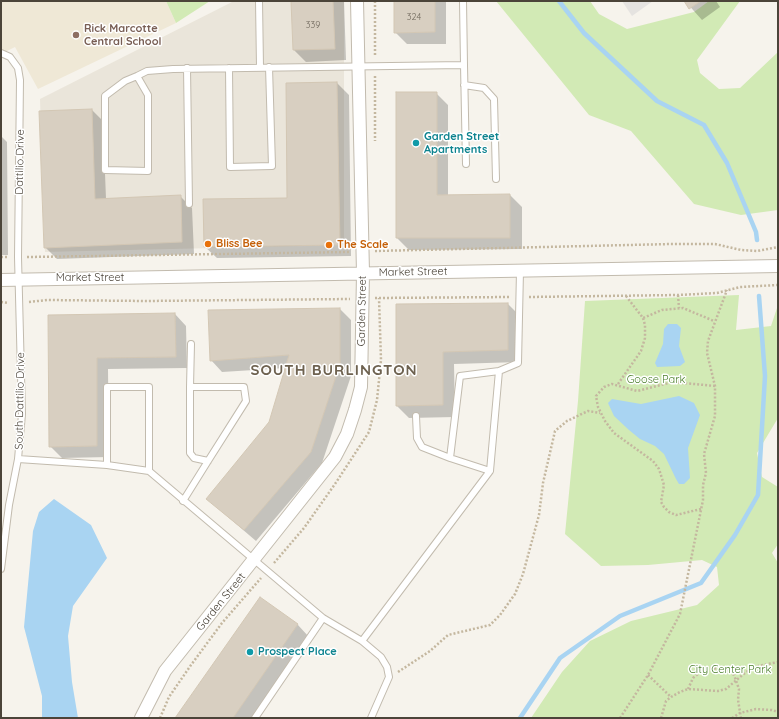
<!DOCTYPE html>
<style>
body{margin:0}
#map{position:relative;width:779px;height:719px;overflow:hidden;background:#f6f3ec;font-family:Quicksand,sans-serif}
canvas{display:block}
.frame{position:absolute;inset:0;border:2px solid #4b4439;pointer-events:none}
</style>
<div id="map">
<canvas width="779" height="719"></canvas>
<div class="frame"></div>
</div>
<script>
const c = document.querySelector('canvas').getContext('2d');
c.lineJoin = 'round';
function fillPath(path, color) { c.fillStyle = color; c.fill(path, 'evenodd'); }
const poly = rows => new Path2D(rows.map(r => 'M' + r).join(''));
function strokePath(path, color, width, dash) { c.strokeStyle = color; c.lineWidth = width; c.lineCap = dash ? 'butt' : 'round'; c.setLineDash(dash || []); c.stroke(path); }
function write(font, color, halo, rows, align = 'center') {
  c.font = font + ' Quicksand,sans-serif'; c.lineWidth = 3; c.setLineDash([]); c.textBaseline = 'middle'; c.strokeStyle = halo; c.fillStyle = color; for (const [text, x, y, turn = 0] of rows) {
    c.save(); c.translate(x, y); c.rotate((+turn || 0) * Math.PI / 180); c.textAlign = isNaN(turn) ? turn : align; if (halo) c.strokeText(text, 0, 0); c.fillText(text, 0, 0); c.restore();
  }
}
fillPath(poly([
 [234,1,344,1,344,245,45,252,40,99]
]), '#eae5da');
fillPath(poly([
 [1,1,166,1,176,23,38,89,15,47,1,54]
]), '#efe8d6');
fillPath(poly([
 [166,1,210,1,176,23],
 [496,1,590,1,599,14,627,29,694,12,709,1,740,1,697,60,700,73,719,89,740,88,778,52,778,210,741,215,694,204,631,131,589,115],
 [739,295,736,330,771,326,778,305,778,418,757,453,762,477,778,487,778,544,772,553,778,563,778,718,531,718,562,672,590,641,631,621,697,605,719,585,717,567,702,560,648,565,601,566,565,534,578,401,585,301]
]), '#d2eab5');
fillPath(poly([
 [622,1,653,1,632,16]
]), '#e5e3e0');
fillPath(poly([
 [668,324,677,324,681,328,679,346,685,362,680,366,657,367,655,363,663,344,664,329],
 [679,396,694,403,700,415,688,448,690,478,684,484,679,484,676,479,664,454,655,446,640,439,629,430,614,416,608,403,612,399,641,404],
 [54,499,91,525,107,558,73,606,68,636,72,682,78,718,42,718,42,696,24,627,33,531,39,512]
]), '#a9d4f2');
fillPath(poly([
 [292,1,344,1,346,60,306,62,294,50],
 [395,1,446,1,446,44,407,44,395,32],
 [685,1,716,1,720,7,702,20],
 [337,83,349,95,351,256,217,258,205,247,288,199],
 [436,93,448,105,448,196,510,195,522,207,522,249,409,250,397,238],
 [92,110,103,121,106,199,180,196,192,208,194,254,57,259,45,247],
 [1,136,7,142,8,255,1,255],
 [508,304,520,316,520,362,454,364,455,417,409,418,397,406,397,305],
 [340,309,351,320,351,376,322,463,256,541,207,499,270,423,286,368,222,372,211,360],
 [175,314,186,326,187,368,108,369,109,457,62,458,50,446,49,316],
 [260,598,298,625,309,637,253,718,176,718]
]), '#0003');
strokePath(poly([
 [559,1,584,33,657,101,704,125,727,163,756,232,757,240],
 [520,718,560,658,620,616,701,583,735,535,758,495,765,376,759,296]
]), '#a9d4f2', 4.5);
const building = poly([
 [291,1,333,1,335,49,293,50,291,1],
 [394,1,435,1,435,32,394,33,394,1],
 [684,1,701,1,689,9,684,1],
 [337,82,340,245,204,247,203,199,287,198,286,83,337,82],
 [396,92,437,92,437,195,510,194,510,238,396,238,396,92],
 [92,109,95,199,181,195,182,242,44,248,39,111,92,109],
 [508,303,508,350,443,352,443,405,396,406,396,304,508,303],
 [340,308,340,364,311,452,244,530,206,499,269,422,289,355,210,361,208,310,340,308],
 [175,313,176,357,97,358,97,446,49,447,48,315,175,313],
 [260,597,298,624,233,718,175,718,260,597]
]);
fillPath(building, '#d8cfc1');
strokePath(building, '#d3c7b4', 1);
const service = poly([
 [259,1,260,67],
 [1,53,10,57,18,68,20,80,18,257,22,414,18,459,9,505,1,569],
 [464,65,466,164],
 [187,68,189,204],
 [229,68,230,167,272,166,269,67],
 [137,76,148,95,148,171,105,170,105,96,125,81,137,76,147,71,173,69,464,65,463,1],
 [464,85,484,88,494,99,496,179],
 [190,387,191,344],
 [416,416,417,438,422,447,450,458],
 [18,459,107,465,149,471,323,618,362,641,381,657,387,667,389,677,371,718],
 [107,465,107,387,149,387,149,471],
 [490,471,450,458,460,376,499,371],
 [183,501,208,461,246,401,244,387,190,387,190,453,194,458,208,461],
 [362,641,490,471,499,371,518,363,520,271],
 [255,718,323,618]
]);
const minor = poly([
 [1,280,778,266],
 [141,718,165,671,335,457,347,434,355,410,361,387,363,273,357,1]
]);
strokePath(service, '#c2bbae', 8);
strokePath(minor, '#c2bbae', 14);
strokePath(poly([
 [375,1,375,57],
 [375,76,375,141],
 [375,251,671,244,715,244,741,250,757,251,778,247],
 [1,257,8,257],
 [27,257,350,252],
 [678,295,679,308],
 [626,296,643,318,662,310,683,308,714,321],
 [529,297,678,295,717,293,740,287,778,285],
 [375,298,510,297],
 [1,302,8,303],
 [29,302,47,300,146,301,350,299],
 [618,384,641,351,645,338,645,325,643,318],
 [701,509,676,515,669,512,664,507,661,502,664,485,659,469,653,461,614,433,605,421,598,407,596,396,604,387,612,384,637,391,673,382,715,386],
 [274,563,304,528,335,484,369,432,377,400,381,360,379,298],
 [398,672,430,651,448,635,490,625,500,615,515,594,523,574,539,515,543,483,555,431,567,421,588,411,600,413],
 [648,675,671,697],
 [688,689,693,678,702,671,713,668,726,670,734,675,739,689,738,700,741,718],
 [160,718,169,697,191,665,222,623,261,578],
 [620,718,648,675,680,614,703,500,703,485,706,473,704,454,715,416,715,386,707,353,708,341,727,290],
 [661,718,666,701,671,697,680,692,688,689,718,691,726,689,746,672,758,666,778,662],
 [732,718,740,713,756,709,772,710,778,712]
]), '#c4b79f', 2.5, [2, 2]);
strokePath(service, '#fff', 6);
strokePath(minor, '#fff', 12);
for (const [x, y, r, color] of [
 [76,35,4,"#8d6e63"],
 [416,143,4,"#0f9aa8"],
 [208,244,4,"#e8710a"],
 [329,245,4,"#e8710a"],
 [250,652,4,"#0f9aa8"]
]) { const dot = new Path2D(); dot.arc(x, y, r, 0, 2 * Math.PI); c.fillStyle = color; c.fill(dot); strokePath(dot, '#fff', 1.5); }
write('9px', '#6e675b', null, [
 ["324",414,17],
 ["339",313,25]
]);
write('bold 11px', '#785e54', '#fff', [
 ["Rick Marcotte",84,29],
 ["Central School",84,42]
], 'left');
write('bold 11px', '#0d838f', '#fff', [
 ["Garden Street",424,137],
 ["Apartments",424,150],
 ["Prospect Place",258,652]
], 'left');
write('11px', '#4b4439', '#fff', [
 ["Dattilio Drive",20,162,-89],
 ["Market Street",413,272,-1],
 ["Market Street",90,278],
 ["Garden Street",362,311,-89],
 ["South Dattilio Drive",20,401,-89],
 ["Garden Street",221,602,-51]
]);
write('bold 11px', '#c56008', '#fff', [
 ["Bliss Bee",216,244],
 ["The Scale",337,245]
], 'left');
write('11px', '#4a7f2a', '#fff', [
 ["Goose Park",656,380],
 ["City Center Park",730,670]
]);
c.letterSpacing = '1px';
write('bold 15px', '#6e6250', '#fff', [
 ["SOUTH BURLINGTON",334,370]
]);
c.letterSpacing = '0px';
</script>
